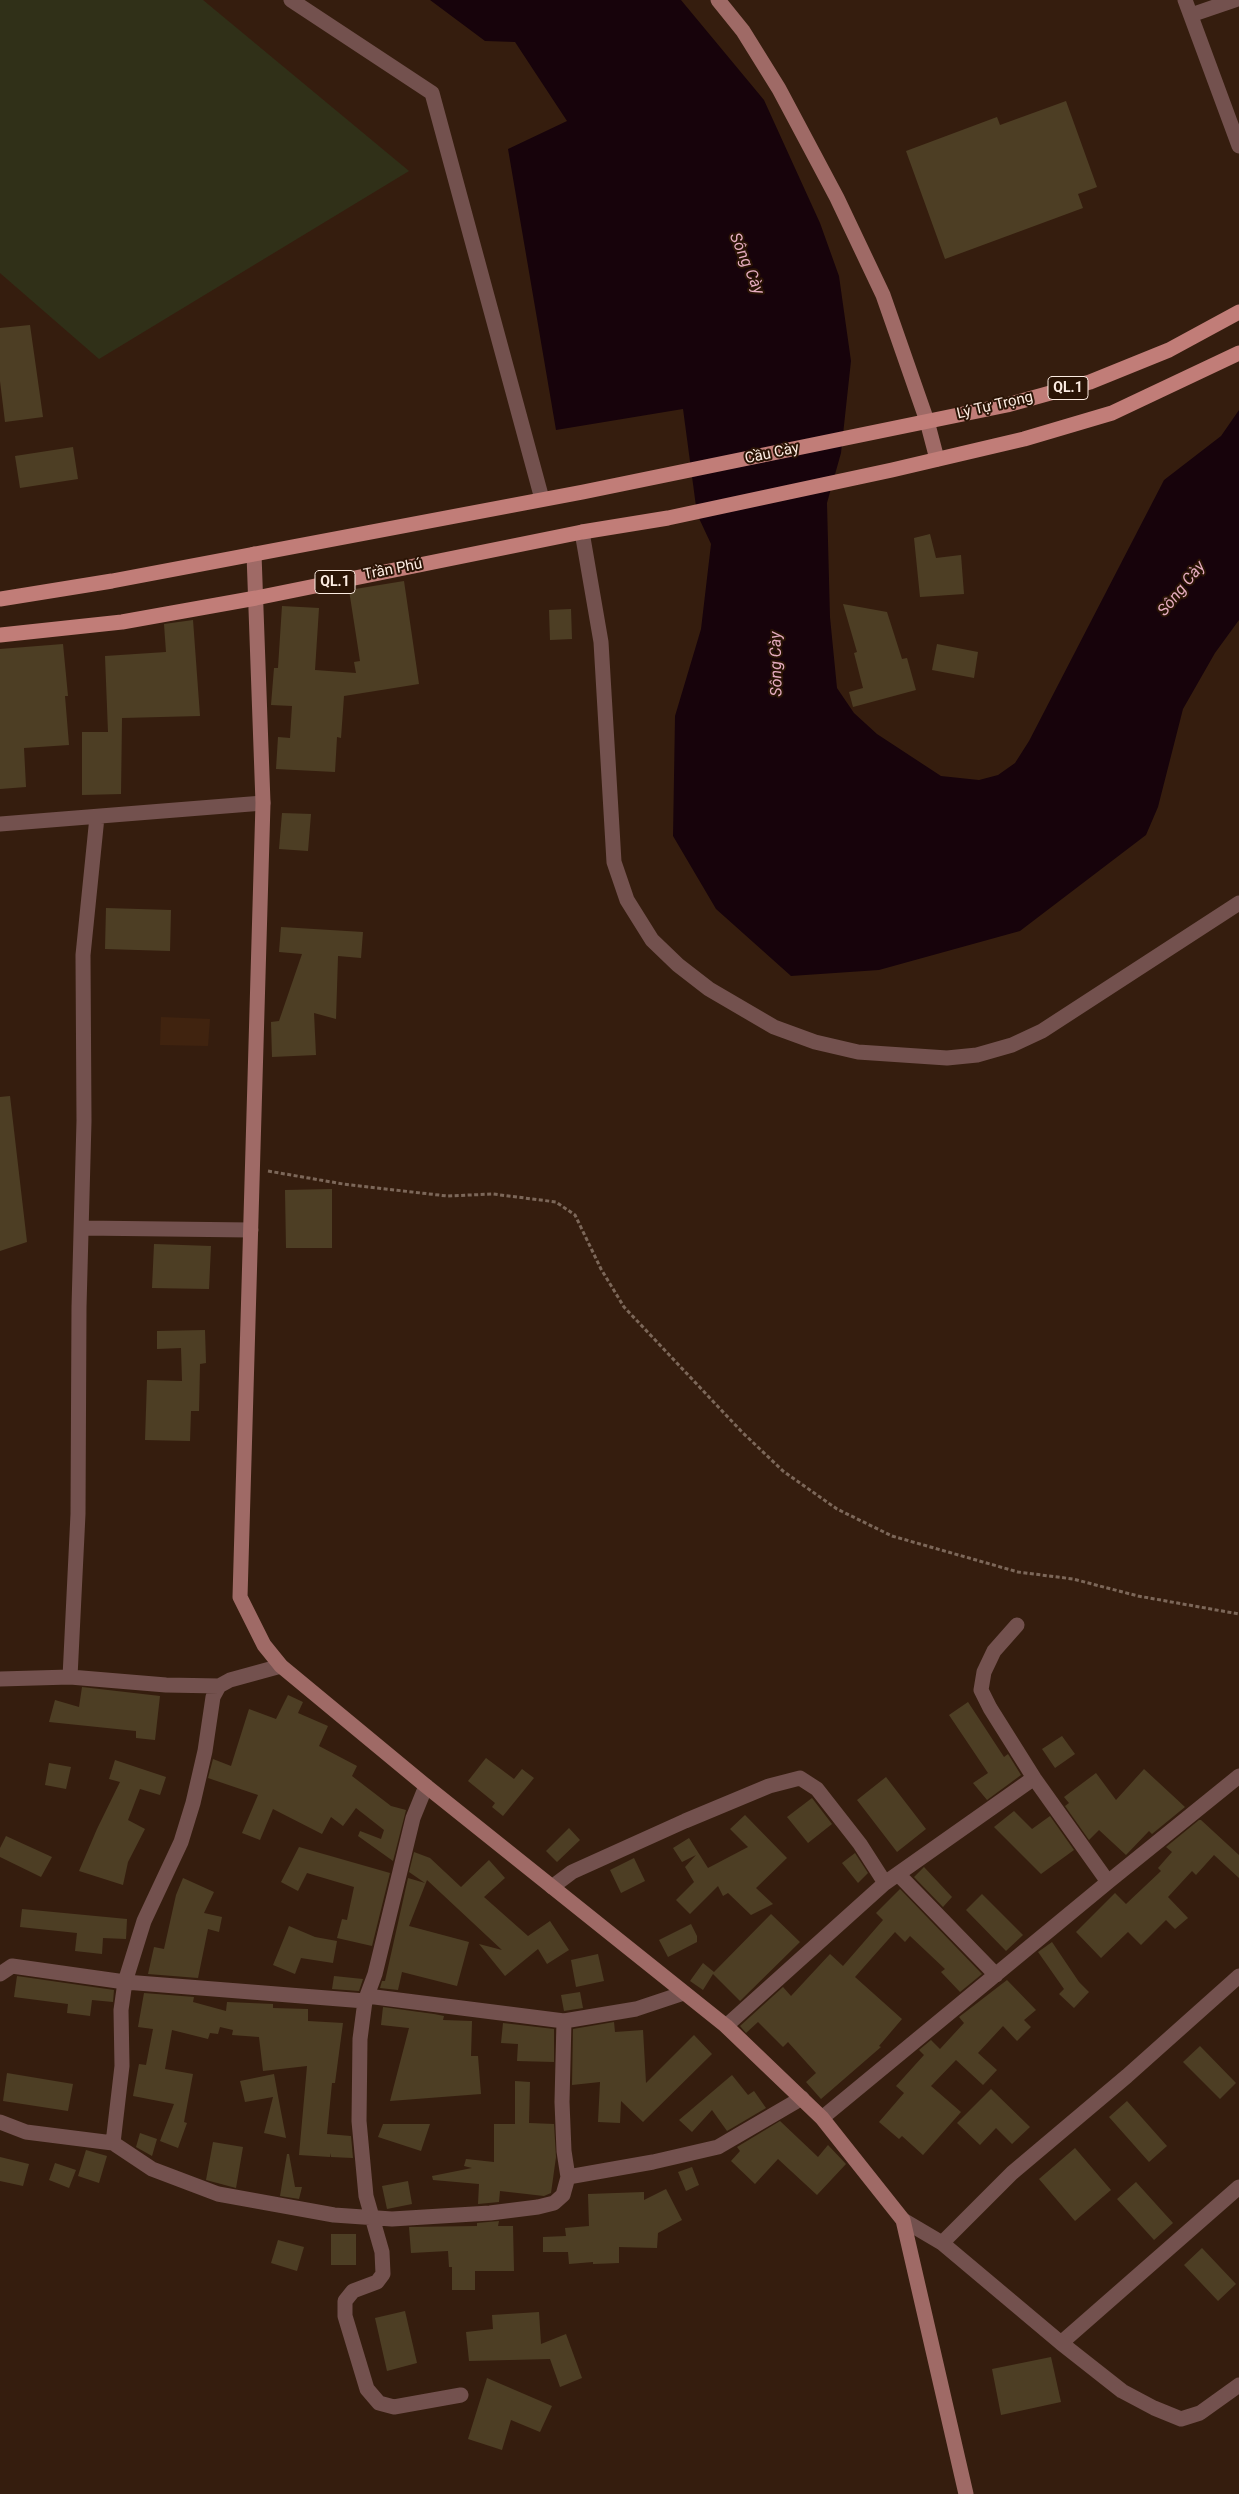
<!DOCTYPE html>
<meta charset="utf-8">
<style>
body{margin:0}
canvas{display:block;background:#351d0e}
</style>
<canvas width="1239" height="2494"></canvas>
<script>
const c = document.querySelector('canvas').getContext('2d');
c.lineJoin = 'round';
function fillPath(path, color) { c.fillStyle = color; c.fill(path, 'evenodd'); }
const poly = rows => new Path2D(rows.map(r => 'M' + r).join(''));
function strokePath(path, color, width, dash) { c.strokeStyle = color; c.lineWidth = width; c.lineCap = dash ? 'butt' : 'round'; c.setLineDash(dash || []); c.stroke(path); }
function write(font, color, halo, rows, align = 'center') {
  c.font = font + ' Roboto,sans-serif'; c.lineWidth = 4; c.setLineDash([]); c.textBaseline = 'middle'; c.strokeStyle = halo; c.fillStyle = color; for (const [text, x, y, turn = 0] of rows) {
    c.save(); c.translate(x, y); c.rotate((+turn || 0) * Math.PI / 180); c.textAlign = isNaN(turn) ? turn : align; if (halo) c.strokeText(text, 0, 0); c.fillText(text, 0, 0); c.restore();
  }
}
fillPath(poly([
 [161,1017,210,1019,208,1046,160,1045]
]), '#40230f');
fillPath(poly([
 [0,0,203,0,409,171,99,359,0,273]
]), '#303018');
fillPath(poly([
 [430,0,681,0,764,100,820,223,839,276,851,361,841,453,827,503,830,617,837,688,854,713,877,734,941,776,979,780,998,775,1015,763,1029,741,1164,480,1221,436,1239,410,1239,620,1215,653,1183,709,1158,807,1146,835,1020,931,879,970,791,976,716,909,673,836,675,716,701,629,711,544,697,514,683,409,556,430,508,149,567,121,515,42,485,41]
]), '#17030b');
fillPath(poly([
 [1066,101,1097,187,1078,194,1083,208,945,259,906,151,997,117,1000,125],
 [30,325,43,417,5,422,0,381,0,328],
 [73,447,78,479,20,488,15,456],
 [930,534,936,558,961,555,964,594,920,597,914,538],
 [404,581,419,684,344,696,341,738,337,737,335,772,276,769,278,737,290,738,292,706,271,705,274,668,278,668,282,606,319,608,315,670,356,673,354,662,360,661,349,590],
 [843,604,887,612,902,659,907,658,916,690,853,707,849,692,863,688,854,653,857,652],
 [571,609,572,639,550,640,549,610],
 [193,620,200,716,122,718,121,794,82,795,82,732,108,732,105,656,166,652,164,624],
 [63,644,68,696,65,696,69,745,24,748,26,787,0,789,0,649],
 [937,644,978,652,974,678,932,670],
 [282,813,311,814,308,851,279,849],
 [106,908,171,910,170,951,105,949],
 [281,927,363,932,361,958,338,956,336,1019,314,1013,316,1055,272,1057,271,1022,279,1021,302,954,279,952],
 [10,1096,27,1242,0,1251,0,1097],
 [332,1189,332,1248,286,1248,285,1190],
 [154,1244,211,1246,209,1289,152,1288],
 [205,1330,206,1363,200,1364,199,1411,191,1411,190,1441,145,1440,147,1380,182,1381,181,1348,157,1349,157,1331],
 [82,1687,160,1696,155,1740,136,1738,136,1731,49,1722,55,1700,79,1707],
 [288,1695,303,1702,298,1713,328,1726,319,1746,357,1766,352,1776,391,1806,406,1810,393,1861,358,1836,360,1831,381,1839,384,1830,356,1808,343,1826,331,1817,322,1834,273,1809,260,1840,242,1833,258,1795,208,1778,213,1759,231,1766,249,1709,276,1719],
 [968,1702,1004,1757,1008,1754,1021,1775,987,1800,973,1783,988,1773,949,1715],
 [1062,1736,1075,1754,1055,1768,1042,1749],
 [486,1758,514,1779,522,1769,534,1778,503,1816,492,1807,495,1803,468,1781],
 [115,1760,166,1777,160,1795,140,1789,128,1820,145,1829,128,1862,123,1885,79,1871,97,1829,120,1782,109,1779],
 [49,1763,71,1767,66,1789,45,1785],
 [1144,1769,1185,1807,1152,1834,1149,1831,1126,1855,1099,1830,1089,1840,1065,1806,1069,1803,1064,1797,1096,1773,1116,1800],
 [886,1777,926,1829,897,1852,857,1800],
 [812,1798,832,1824,808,1843,787,1817],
 [1014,1811,1032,1829,1050,1816,1074,1850,1041,1874,994,1827],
 [745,1815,787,1858,756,1888,773,1904,751,1915,728,1893,723,1896,718,1886,690,1914,676,1900,694,1882,685,1867,696,1855,682,1862,673,1848,689,1838,708,1868,748,1847,730,1829],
 [1199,1820,1201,1820,1239,1855,1239,1878,1214,1855,1196,1875,1192,1871,1168,1897,1188,1918,1175,1929,1166,1920,1141,1945,1128,1932,1101,1958,1076,1932,1115,1893,1126,1904,1161,1871,1158,1868,1172,1852,1166,1847],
 [569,1828,580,1840,557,1862,546,1851],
 [6,1836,52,1857,41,1877,0,1857,0,1848],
 [299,1847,390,1873,372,1946,337,1938,342,1919,347,1920,354,1887,307,1873,298,1891,281,1882],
 [414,1852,430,1858,461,1887,489,1860,505,1878,484,1897,528,1936,550,1921,569,1950,547,1964,538,1949,505,1976,479,1944,502,1950,427,1880,409,1926,469,1942,457,1986,402,1972,398,1990,380,1988,382,1981,385,1981,408,1878,425,1883,409,1872],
 [855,1853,868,1873,858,1883,842,1863],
 [634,1858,645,1881,621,1893,610,1870],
 [924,1867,952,1897,943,1907,914,1877],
 [183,1878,214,1892,204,1913,222,1917,219,1932,208,1929,198,1978,148,1974,154,1947,164,1949,176,1895],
 [900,1889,982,1974,960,1992,941,1972,945,1969,910,1936,905,1942,895,1932,855,1977,902,2019,879,2046,881,2047,821,2099,806,2082,816,2073,788,2042,783,2047,758,2022,746,2033,740,2026,783,1987,791,1996,830,1954,843,1966,883,1920,876,1913],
 [982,1894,1023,1935,1006,1951,966,1910],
 [22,1909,127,1919,126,1939,103,1938,102,1954,75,1951,77,1933,20,1927],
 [771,1914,800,1942,740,2001,713,1974,703,1990,690,1981,703,1963,714,1972],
 [691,1924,697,1936,697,1942,668,1957,659,1940],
 [289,1926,315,1937,337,1941,333,1963,301,1958,295,1974,273,1965],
 [1052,1942,1079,1982,1089,1992,1074,2008,1059,1994,1064,1989,1038,1952],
 [598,1954,604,1981,576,1987,571,1960],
 [17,1976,114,1990,113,2002,92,2000,90,2016,67,2013,68,2004,14,1997],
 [334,1976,363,1979,359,1991,332,1989],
 [1007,1980,1036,2010,1024,2020,1031,2027,1017,2041,1003,2026,978,2053,997,2070,983,2085,956,2060,931,2086,961,2112,923,2155,902,2136,899,2139,879,2122,904,2093,896,2086,924,2055,919,2050,931,2040,940,2049,964,2023,959,2017],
 [580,1992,583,2008,564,2011,561,1995],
 [144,1993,194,1997,193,2002,226,2011,227,2002,273,2004,273,2008,308,2009,308,2021,343,2023,335,2083,332,2083,327,2134,351,2136,353,2158,331,2157,331,2153,330,2157,299,2155,307,2066,263,2071,259,2037,232,2035,233,2030,220,2027,218,2034,210,2033,208,2039,172,2030,165,2069,193,2074,184,2122,187,2123,178,2148,160,2141,174,2104,133,2096,139,2064,146,2065,153,2029,138,2027],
 [383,2007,434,2014,444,2016,443,2020,472,2021,471,2056,478,2056,481,2094,390,2101,409,2028,381,2025],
 [614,2022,615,2032,643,2030,646,2083,694,2035,712,2054,643,2122,621,2101,620,2123,598,2122,600,2082,572,2085,573,2029],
 [503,2023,554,2029,554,2062,517,2061,518,2044,501,2043],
 [1200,2046,1236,2083,1220,2099,1183,2062],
 [7,2073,73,2084,68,2111,3,2101],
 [274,2074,278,2096,286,2138,264,2133,273,2097,245,2102,240,2081],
 [732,2075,748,2095,754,2091,766,2108,727,2131,712,2110,692,2132,679,2120],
 [515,2081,530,2082,529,2123,554,2124,556,2157,551,2193,544,2196,500,2191,499,2202,478,2204,479,2184,433,2180,432,2176,472,2168,464,2166,466,2159,494,2162,494,2124,515,2124],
 [991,2089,1030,2127,1012,2144,996,2128,980,2145,957,2123],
 [1127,2101,1167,2146,1149,2162,1109,2117],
 [780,2121,818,2157,828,2145,846,2164,817,2195,778,2159,755,2184,731,2161,740,2151,737,2147],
 [383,2124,430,2124,421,2151,378,2137],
 [140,2133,157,2139,152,2156,136,2147],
 [213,2142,243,2147,236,2188,206,2180],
 [1075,2148,1111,2190,1075,2221,1039,2179],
 [86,2150,107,2156,99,2183,78,2176],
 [287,2154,289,2154,295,2187,302,2187,299,2199,280,2196],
 [0,2157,29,2164,23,2186,0,2181],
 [55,2163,76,2170,69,2188,49,2180],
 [692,2167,699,2185,686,2191,678,2172],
 [408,2181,412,2204,387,2209,382,2186],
 [1136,2182,1173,2223,1154,2240,1117,2199],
 [666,2189,682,2220,658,2233,657,2248,619,2247,619,2263,593,2264,593,2262,569,2264,568,2252,543,2252,543,2237,566,2236,565,2228,589,2226,588,2194,644,2192,644,2200],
 [499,2221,498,2226,513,2226,514,2271,475,2271,475,2290,452,2290,452,2267,449,2267,448,2251,411,2253,409,2227,477,2226,477,2223],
 [331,2234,356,2234,356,2265,331,2265],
 [278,2240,304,2247,297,2271,271,2263],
 [1202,2248,1236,2284,1218,2301,1184,2265],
 [405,2311,417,2363,387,2371,375,2318],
 [539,2312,541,2344,566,2334,582,2378,560,2387,550,2359,469,2361,466,2332,493,2329,492,2315],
 [1051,2357,1061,2402,1001,2415,992,2369],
 [487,2378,552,2406,540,2432,511,2420,502,2450,468,2439]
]), '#4d3e24');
strokePath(poly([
 [268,1171,343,1184,447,1196,493,1194,556,1202,575,1215,601,1269,624,1307,742,1432,783,1471,837,1509,892,1536,1018,1572,1073,1579,1138,1596,1239,1614]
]), '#7c6759', 3, [4, 2.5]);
strokePath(poly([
 [291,0,432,93,542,499],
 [1185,0,1239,146],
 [1191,15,1235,0],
 [582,532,601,642,614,862,627,900,652,940,678,965,709,989,774,1027,815,1042,858,1052,947,1058,977,1055,1012,1045,1042,1031,1239,903],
 [0,824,263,803],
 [82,1228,251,1230],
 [281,1666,230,1680,219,1686,213,1697,205,1751,193,1803,181,1842,144,1921,125,1982,365,2001],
 [70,1677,78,1514,79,1307,84,1121,83,955,97,817],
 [0,1679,70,1677,166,1685,219,1686],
 [426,1786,413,1818,375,1974,365,2001,360,2039,359,2121,366,2196,382,2252,383,2274,377,2282,353,2291,345,2301,345,2316,367,2389,379,2403,394,2407,461,2395],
 [898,1874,996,1975],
 [1108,1882,1239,1776],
 [552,1887,572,1872,685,1821,769,1786,800,1778,817,1789,860,1844,885,1883],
 [0,1974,12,1966,125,1982,121,2010,122,2066,113,2143],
 [367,1996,564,2021,636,2009,684,1993],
 [726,2026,885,1883,1034,1778],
 [822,2118,1108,1882,1034,1778,990,1708,981,1690,984,1672,994,1651,1017,1625],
 [0,2122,26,2132,113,2143,152,2169,218,2194,334,2215,392,2219,490,2213,538,2207,554,2203,563,2195,568,2177,564,2151,562,2102,564,2021],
 [568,2177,653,2162,718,2147,802,2098],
 [903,2220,942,2243,1061,2343,1122,2391,1154,2408,1181,2419,1200,2413,1239,2385],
 [942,2243,1012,2173,1127,2076,1239,1976],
 [1061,2343,1239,2187]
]), '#73514e', 15);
strokePath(poly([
 [718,0,743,31,779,89,837,198,883,295,927,421,937,459],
 [254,554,263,803,240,1597,264,1645,281,1666,426,1786,726,2026,822,2118,903,2220,966,2494]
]), '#9f6a66', 15);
strokePath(poly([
 [0,599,112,581,583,492,1007,405,1090,382,1169,350,1239,312],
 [0,635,122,622,256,598,582,532,668,518,892,470,1024,439,1112,413,1239,353]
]), '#c17d78', 15);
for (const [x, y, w] of [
 [1068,388,40],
 [335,582,40]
]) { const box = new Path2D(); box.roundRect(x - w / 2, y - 11.5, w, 23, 4); c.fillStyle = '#2a1405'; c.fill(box); strokePath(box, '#fcece2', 1); }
write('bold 14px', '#fcece2', null, [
 ["QL.1",1068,388],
 ["QL.1",335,582]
]);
write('15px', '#fcece2', '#2a1405', [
 ["Lý Tự Trọng",995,406,-13],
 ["Cầu Cày",772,454,-12],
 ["Trần Phú",393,570,-11]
]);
write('italic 16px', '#e5acbf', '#2a1405', [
 ["Sông Cày",746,264,67],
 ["Sông Cày",1182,589,-51],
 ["Sông Cày",777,664,-91]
]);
</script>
